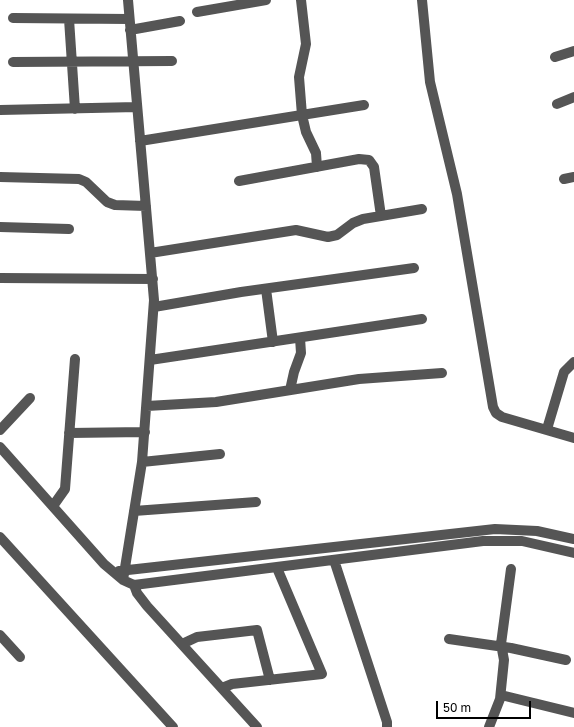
<!DOCTYPE html>
<style>
body{margin:0}
#map{position:relative;width:574px;height:727px;overflow:hidden;background:#fff;font-family:"Golos Text",sans-serif}
canvas{display:block}
.scale{position:absolute;left:436px;top:701px;width:95px;height:18px;box-sizing:border-box;border:2px solid #000;border-top:0;padding-left:5px;font-size:12px;line-height:14px;white-space:nowrap;color:#000;-webkit-text-stroke:3px #fff;paint-order:stroke}
</style>
<div id="map">
<canvas width="574" height="727"></canvas>
<div class="scale">50 m</div>
</div>
<script>
const c = document.querySelector('canvas').getContext('2d');
c.lineJoin = 'round';
const poly = rows => new Path2D(rows.map(r => 'M' + r).join(''));
function strokePath(path, color, width, dash) { c.strokeStyle = color; c.lineWidth = width; c.lineCap = dash ? 'butt' : 'round'; c.setLineDash(dash || []); c.stroke(path); }
strokePath(poly([
 [301,0,306,44,299,77,302,115,306,132,316,153,317,167],
 [422,0,430,82,457,194,493,407,496,413,502,417,574,438],
 [197,12,266,0],
 [13,18,129,19],
 [69,19,75,109],
 [130,30,180,21],
 [555,57,574,51],
 [13,62,172,61],
 [557,104,574,97],
 [0,110,137,107],
 [140,141,364,105],
 [0,177,79,179,86,182,107,202,115,205,146,206],
 [564,179,574,177],
 [239,181,359,159,369,160,374,167,381,216],
 [0,227,69,229],
 [150,253,296,230,328,237,337,235,353,223,363,219,422,209],
 [0,278,153,279],
 [266,289,273,342],
 [154,307,241,292,414,268],
 [150,360,422,319],
 [290,390,294,372,301,353,300,338],
 [147,406,216,402,359,379,442,373],
 [547,429,564,372,574,362],
 [0,430,30,398],
 [69,433,145,432],
 [0,447,104,564,123,580,134,585,483,541,522,541,574,553],
 [142,462,220,454],
 [53,506,65,489,75,359],
 [134,511,256,502],
 [0,537,173,727],
 [334,560,387,722,387,727],
 [119,571,495,529,537,531,574,539],
 [123,580,142,462,154,300,128,0],
 [134,585,137,593,147,606,257,727],
 [0,635,20,657],
 [449,639,511,648,566,660],
 [182,644,197,637,257,630,270,680],
 [222,688,232,684,322,674,277,568],
 [501,695,574,713],
 [489,727,500,699,504,660,501,644,511,569]
]), '#555', 10);
</script>
